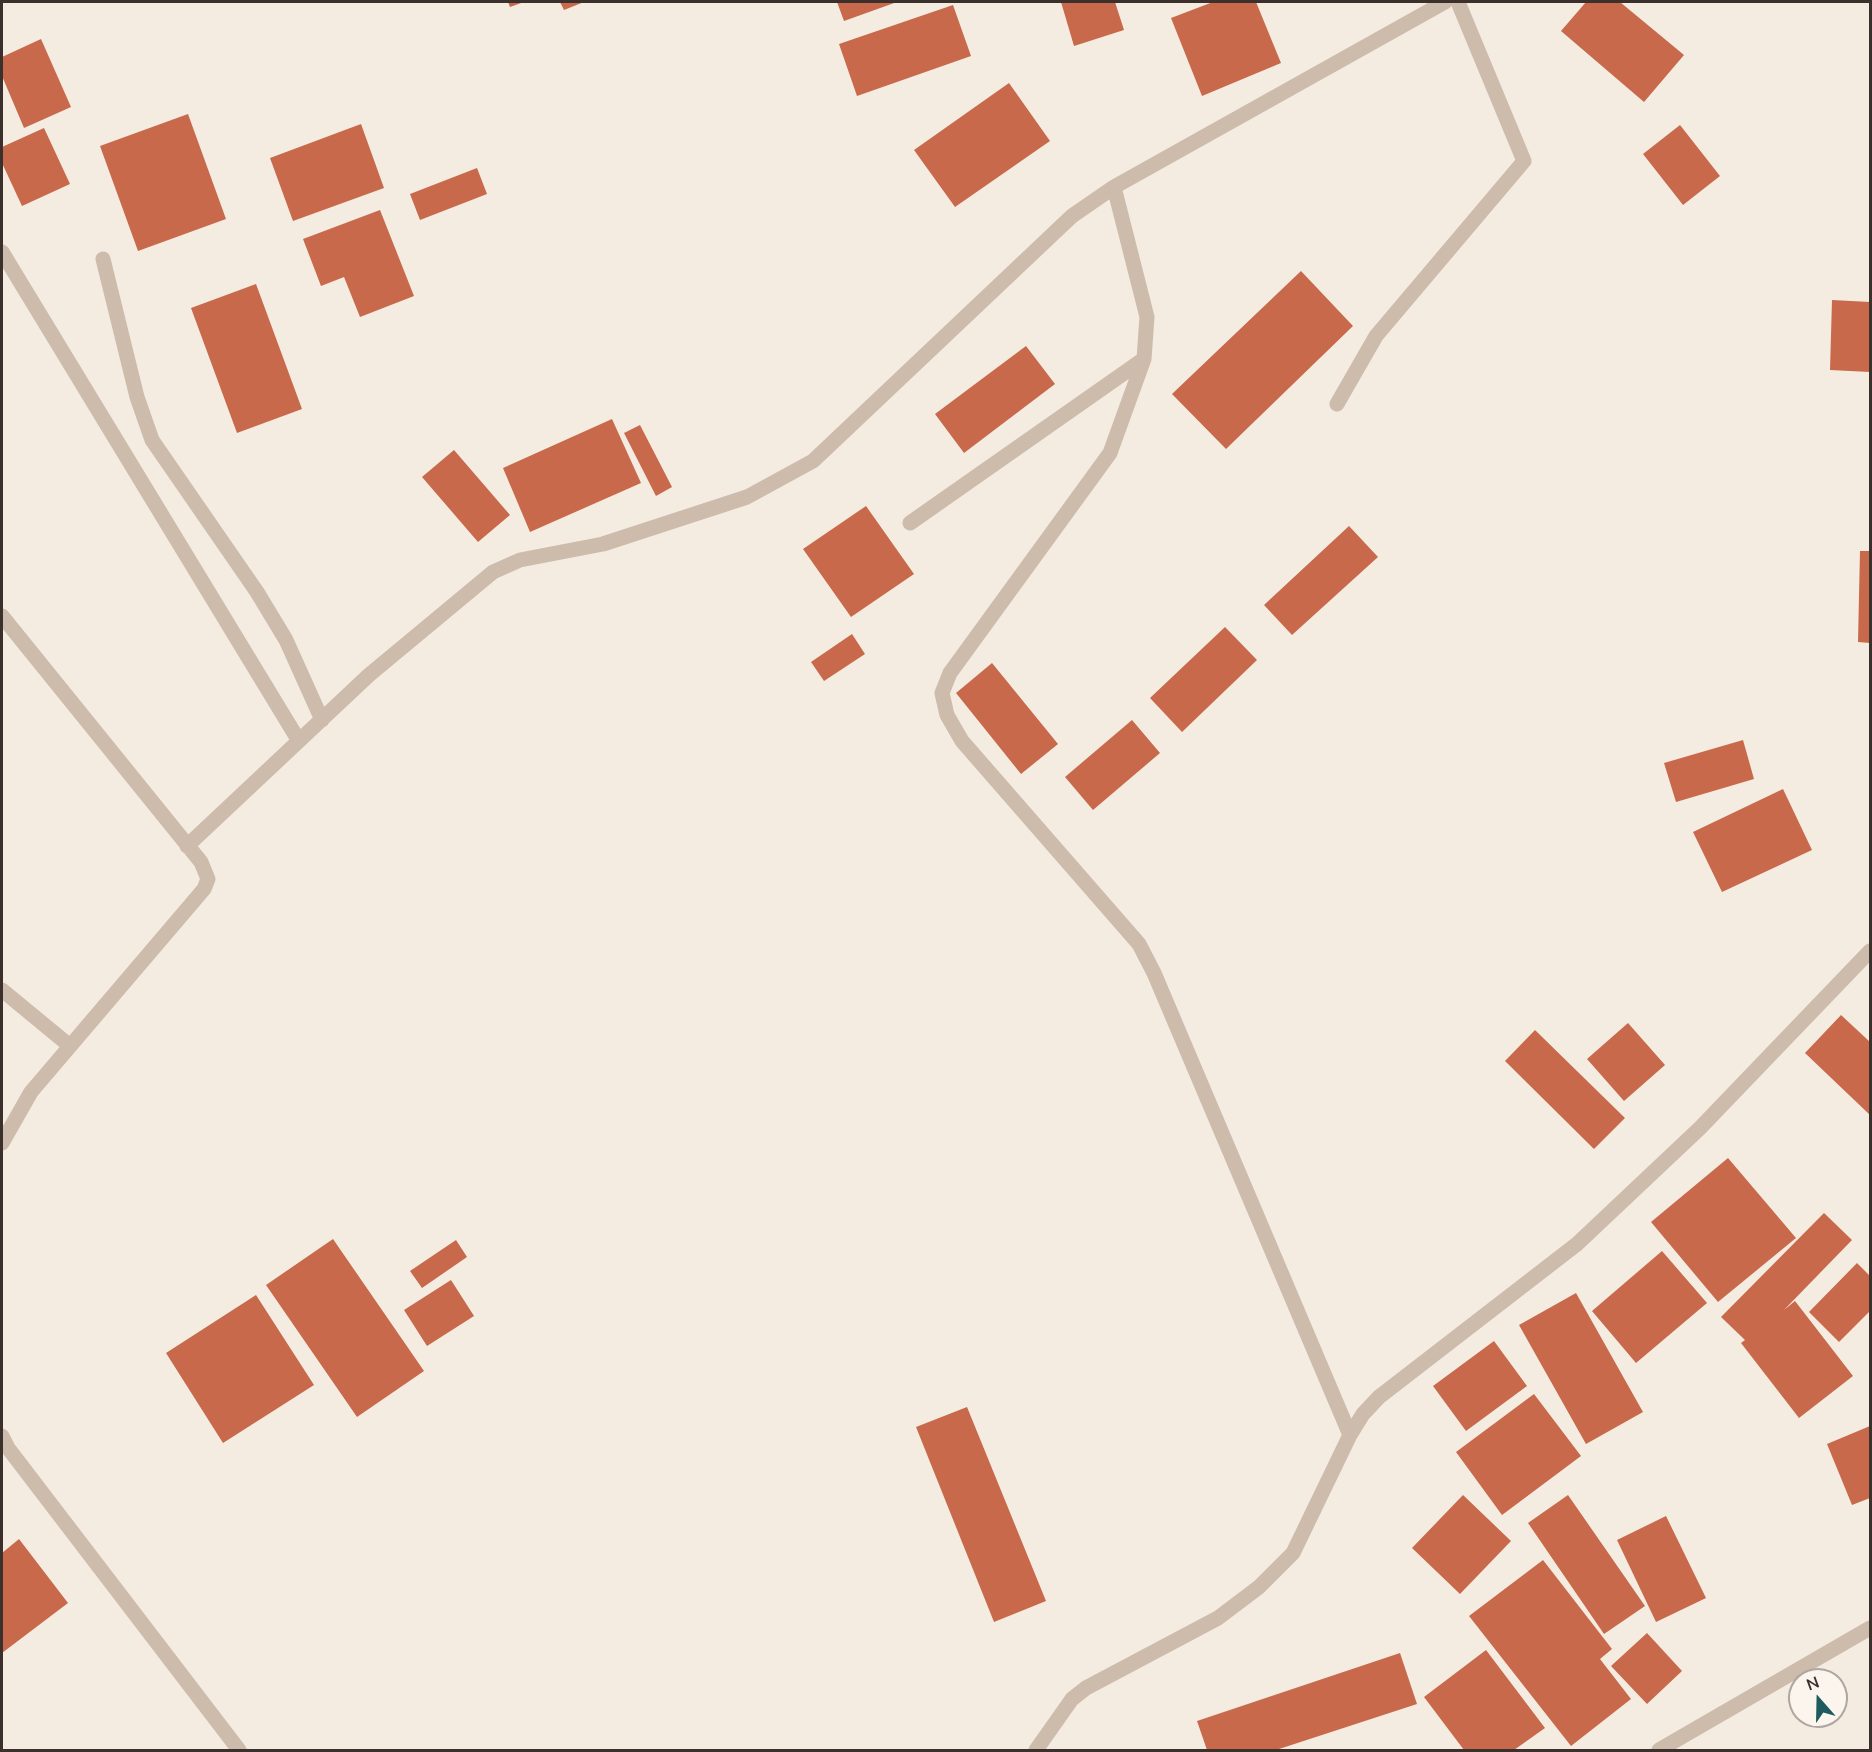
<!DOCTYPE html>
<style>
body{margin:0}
#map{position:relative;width:1872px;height:1752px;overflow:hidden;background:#f4ebe1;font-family:Mulish,sans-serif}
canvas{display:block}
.frame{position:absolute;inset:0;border:3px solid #3b302b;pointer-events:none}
.north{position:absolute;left:1788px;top:1668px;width:60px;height:60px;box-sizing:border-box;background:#fbf5ee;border:2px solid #aea6a0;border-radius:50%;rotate:340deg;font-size:16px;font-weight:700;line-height:24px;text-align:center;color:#3b302b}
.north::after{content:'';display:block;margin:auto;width:21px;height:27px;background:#1f5a5e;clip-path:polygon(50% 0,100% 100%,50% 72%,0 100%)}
</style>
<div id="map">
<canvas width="1872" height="1752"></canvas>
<div class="frame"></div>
<div class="north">N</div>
</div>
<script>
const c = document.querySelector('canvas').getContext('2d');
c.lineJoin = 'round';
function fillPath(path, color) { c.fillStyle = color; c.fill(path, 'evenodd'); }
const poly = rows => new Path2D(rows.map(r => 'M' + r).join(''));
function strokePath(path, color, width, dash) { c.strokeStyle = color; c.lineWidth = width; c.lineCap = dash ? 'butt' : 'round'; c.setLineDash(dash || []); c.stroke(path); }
fillPath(poly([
 [508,2,524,2,510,7],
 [560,2,584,2,564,10],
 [837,2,897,2,844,21],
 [1061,2,1115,2,1124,30,1074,46],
 [1213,2,1256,2,1281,63,1202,96,1171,18],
 [1586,2,1620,2,1684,55,1644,102,1561,31],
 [953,5,971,56,857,96,839,44],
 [41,39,71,107,24,128,2,76,2,57],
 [1009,83,1050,141,955,207,914,150],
 [188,114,226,219,138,251,100,146],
 [361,124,384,188,293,221,270,158],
 [1680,125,1720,176,1683,205,1643,154],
 [44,128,70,184,22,206,2,163,2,147],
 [477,168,487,194,420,220,410,194],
 [380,210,414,296,360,317,344,277,321,286,303,239],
 [1301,271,1353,326,1226,449,1172,394],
 [256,284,302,409,237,433,191,308],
 [1832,300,1870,302,1870,372,1830,370],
 [1026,346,1055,384,964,453,935,414],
 [612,419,641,483,530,532,503,468],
 [640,425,672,487,656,496,624,433],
 [454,450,510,515,478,542,422,477],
 [866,506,914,574,851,617,803,549],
 [1349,526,1378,557,1292,635,1264,605],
 [1860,551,1870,551,1870,643,1858,642],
 [1225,627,1257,660,1182,732,1150,698],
 [852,634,865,654,824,681,811,662],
 [992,663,1058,744,1021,774,956,693],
 [1132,720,1160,753,1093,810,1065,777],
 [1743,740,1754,779,1676,802,1664,763],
 [1783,789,1812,850,1722,892,1693,832],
 [1841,1015,1870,1042,1870,1115,1805,1053],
 [1628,1023,1665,1065,1624,1101,1587,1059],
 [1535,1030,1625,1118,1594,1149,1505,1061],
 [1728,1158,1796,1238,1718,1302,1651,1222],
 [1824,1213,1852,1240,1784,1310,1795,1301,1853,1376,1799,1418,1741,1343,1745,1340,1721,1317],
 [333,1239,424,1371,357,1417,266,1285],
 [456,1240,467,1257,422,1288,410,1271],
 [1662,1251,1707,1303,1636,1363,1592,1311],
 [1857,1263,1870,1276,1870,1311,1839,1342,1809,1312],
 [451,1280,474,1316,427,1346,404,1310],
 [1576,1293,1643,1412,1586,1444,1519,1325],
 [256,1295,314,1385,223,1443,166,1353],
 [1494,1341,1527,1386,1466,1431,1433,1386],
 [1534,1394,1581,1456,1502,1515,1456,1452],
 [967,1407,1046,1601,994,1622,916,1427],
 [1870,1426,1870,1498,1852,1505,1827,1444],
 [1463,1495,1511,1541,1460,1594,1412,1548],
 [1568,1495,1645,1606,1604,1634,1528,1523],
 [1666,1516,1706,1598,1656,1622,1617,1540],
 [19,1539,68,1603,2,1653,2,1553],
 [1543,1560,1612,1649,1600,1659,1631,1699,1571,1746,1469,1616],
 [1647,1633,1682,1671,1647,1704,1611,1666],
 [1486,1650,1545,1728,1514,1750,1464,1750,1424,1697],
 [1400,1653,1417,1704,1276,1750,1207,1750,1197,1721]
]), '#c8694b');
strokePath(poly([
 [1114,187,1147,317,1144,359,1110,453,950,673,942,693,947,715,962,741,1139,944,1154,973,1350,1435],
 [2,252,299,741],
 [103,259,137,397,152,440,257,592,286,640,322,720],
 [1337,404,1376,336,1524,161,1458,2],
 [910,523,1144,359],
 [2,616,201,862,208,879,204,889,31,1092,2,1143],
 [187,846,369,675,493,572,520,560,603,544,747,497,813,461,1072,216,1114,187,1445,2],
 [2,990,70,1046],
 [2,1436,8,1448,239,1750],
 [1036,1750,1072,1699,1086,1688,1218,1618,1259,1587,1293,1553,1350,1435,1363,1414,1379,1397,1577,1244,1700,1128,1870,951],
 [1659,1750,1870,1628]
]), '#cdbbac', 15);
</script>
